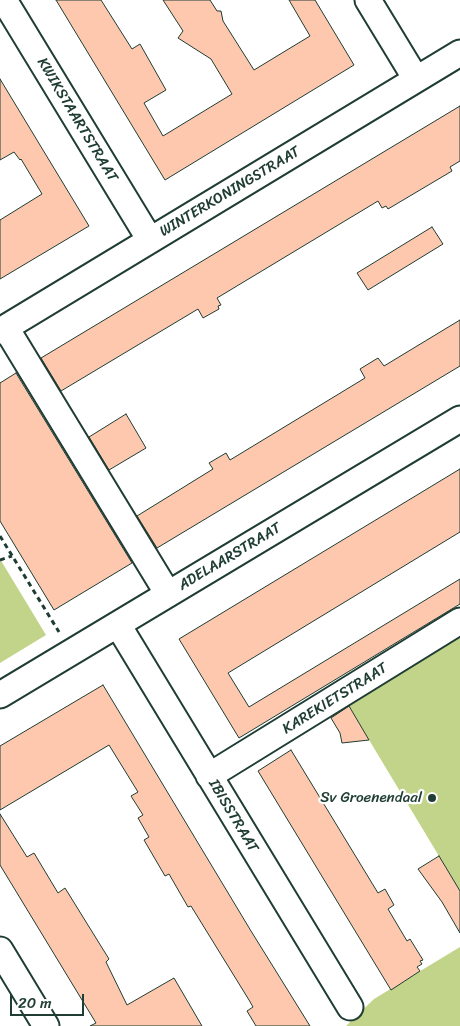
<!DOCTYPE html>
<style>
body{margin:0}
#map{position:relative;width:460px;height:1026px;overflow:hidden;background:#fff;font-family:Sriracha,sans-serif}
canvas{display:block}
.scale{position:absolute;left:10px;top:994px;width:74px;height:22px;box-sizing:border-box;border:2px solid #1f3d34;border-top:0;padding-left:6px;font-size:15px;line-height:18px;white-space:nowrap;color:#1f3d34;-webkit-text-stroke:4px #fff;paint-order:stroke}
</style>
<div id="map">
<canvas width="460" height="1026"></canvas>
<div class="scale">20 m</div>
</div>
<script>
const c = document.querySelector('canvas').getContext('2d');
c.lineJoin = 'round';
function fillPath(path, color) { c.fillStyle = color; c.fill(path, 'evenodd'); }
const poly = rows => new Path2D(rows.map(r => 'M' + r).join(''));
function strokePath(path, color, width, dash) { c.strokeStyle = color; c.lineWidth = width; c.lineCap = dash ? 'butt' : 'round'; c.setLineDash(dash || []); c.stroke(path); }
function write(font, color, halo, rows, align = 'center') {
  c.font = font + ' Sriracha,sans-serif'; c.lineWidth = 4.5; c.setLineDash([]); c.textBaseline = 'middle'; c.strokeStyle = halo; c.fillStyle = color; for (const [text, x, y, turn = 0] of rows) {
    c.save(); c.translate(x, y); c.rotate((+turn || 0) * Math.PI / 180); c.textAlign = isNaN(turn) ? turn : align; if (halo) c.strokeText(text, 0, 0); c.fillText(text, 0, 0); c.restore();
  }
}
fillPath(poly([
 [0,559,46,635,0,663],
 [460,637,460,891,348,705],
 [460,947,460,1026,346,1026,374,999]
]), '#c2d489');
const building = poly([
 [56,0,101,0,132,49,140,44,166,90,144,103,163,136,232,94,211,59,178,38,183,31,163,0,210,0,217,11,221,11,223,21,254,70,310,36,289,0,315,0,354,65,165,180,56,0],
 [0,79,89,226,0,279,0,220,42,194,21,159,20,160,14,152,0,160,0,79],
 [460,106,460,161,450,167,452,171,388,209,386,206,382,208,378,201,217,298,221,305,218,306,219,309,203,318,198,309,61,391,41,358,460,106],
 [432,227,443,244,368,290,357,273,432,227],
 [460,320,460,366,157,548,137,516,213,469,209,463,226,453,230,460,365,378,360,369,378,358,384,366,460,320],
 [16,373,132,563,54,610,0,521,0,383,16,373],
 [126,414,146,448,109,470,89,437,126,414],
 [460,469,460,532,228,673,249,707,460,579,460,604,239,738,179,639,460,469],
 [103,685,251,931,310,1026,256,1026,247,1011,253,1007,249,1000,191,906,188,907,169,874,165,876,144,840,149,837,138,818,143,815,131,796,138,792,109,745,0,810,0,746,103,685],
 [349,706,369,740,342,743,340,733,331,718,349,706],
 [291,750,378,893,385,889,394,905,388,909,407,941,410,939,423,960,420,961,422,964,417,967,420,971,391,990,258,771,291,750],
 [0,814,27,857,34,853,58,893,65,888,109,959,106,962,127,1005,174,978,202,1026,90,1026,96,1023,0,865,0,814],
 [439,856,460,891,460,933,442,902,418,869,439,856]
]);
fillPath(building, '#fdc8ae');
strokePath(building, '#1f3d34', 1);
const minor = poly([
 [4,0,150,240],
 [368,0,416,79],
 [6,328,168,594],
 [0,331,460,53],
 [118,625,350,1007],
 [0,695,460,419],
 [209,776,460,621],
 [0,950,46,1026]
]);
strokePath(minor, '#1f3d34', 29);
strokePath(poly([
 [0,536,59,632],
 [0,560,12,556]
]), '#1f3d34', 3, [5, 4]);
strokePath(minor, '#fff', 25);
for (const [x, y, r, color] of [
 [432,798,5,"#1f3d34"]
]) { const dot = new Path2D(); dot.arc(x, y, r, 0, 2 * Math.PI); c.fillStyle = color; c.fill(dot); strokePath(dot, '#fff', 2); }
write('15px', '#1f3d34', '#fff', [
 ["KWIKSTAARTSTRAAT",77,120,59],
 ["WINTERKONINGSTRAAT",230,192,-31],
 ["ADELAARSTRAAT",230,557,-31],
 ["KAREKIETSTRAAT",335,699,-32],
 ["IBISSTRAAT",233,816,59]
]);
write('15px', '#1f3d34', '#fff', [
 ["Sv Groenendaal",422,798]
], 'right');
</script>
